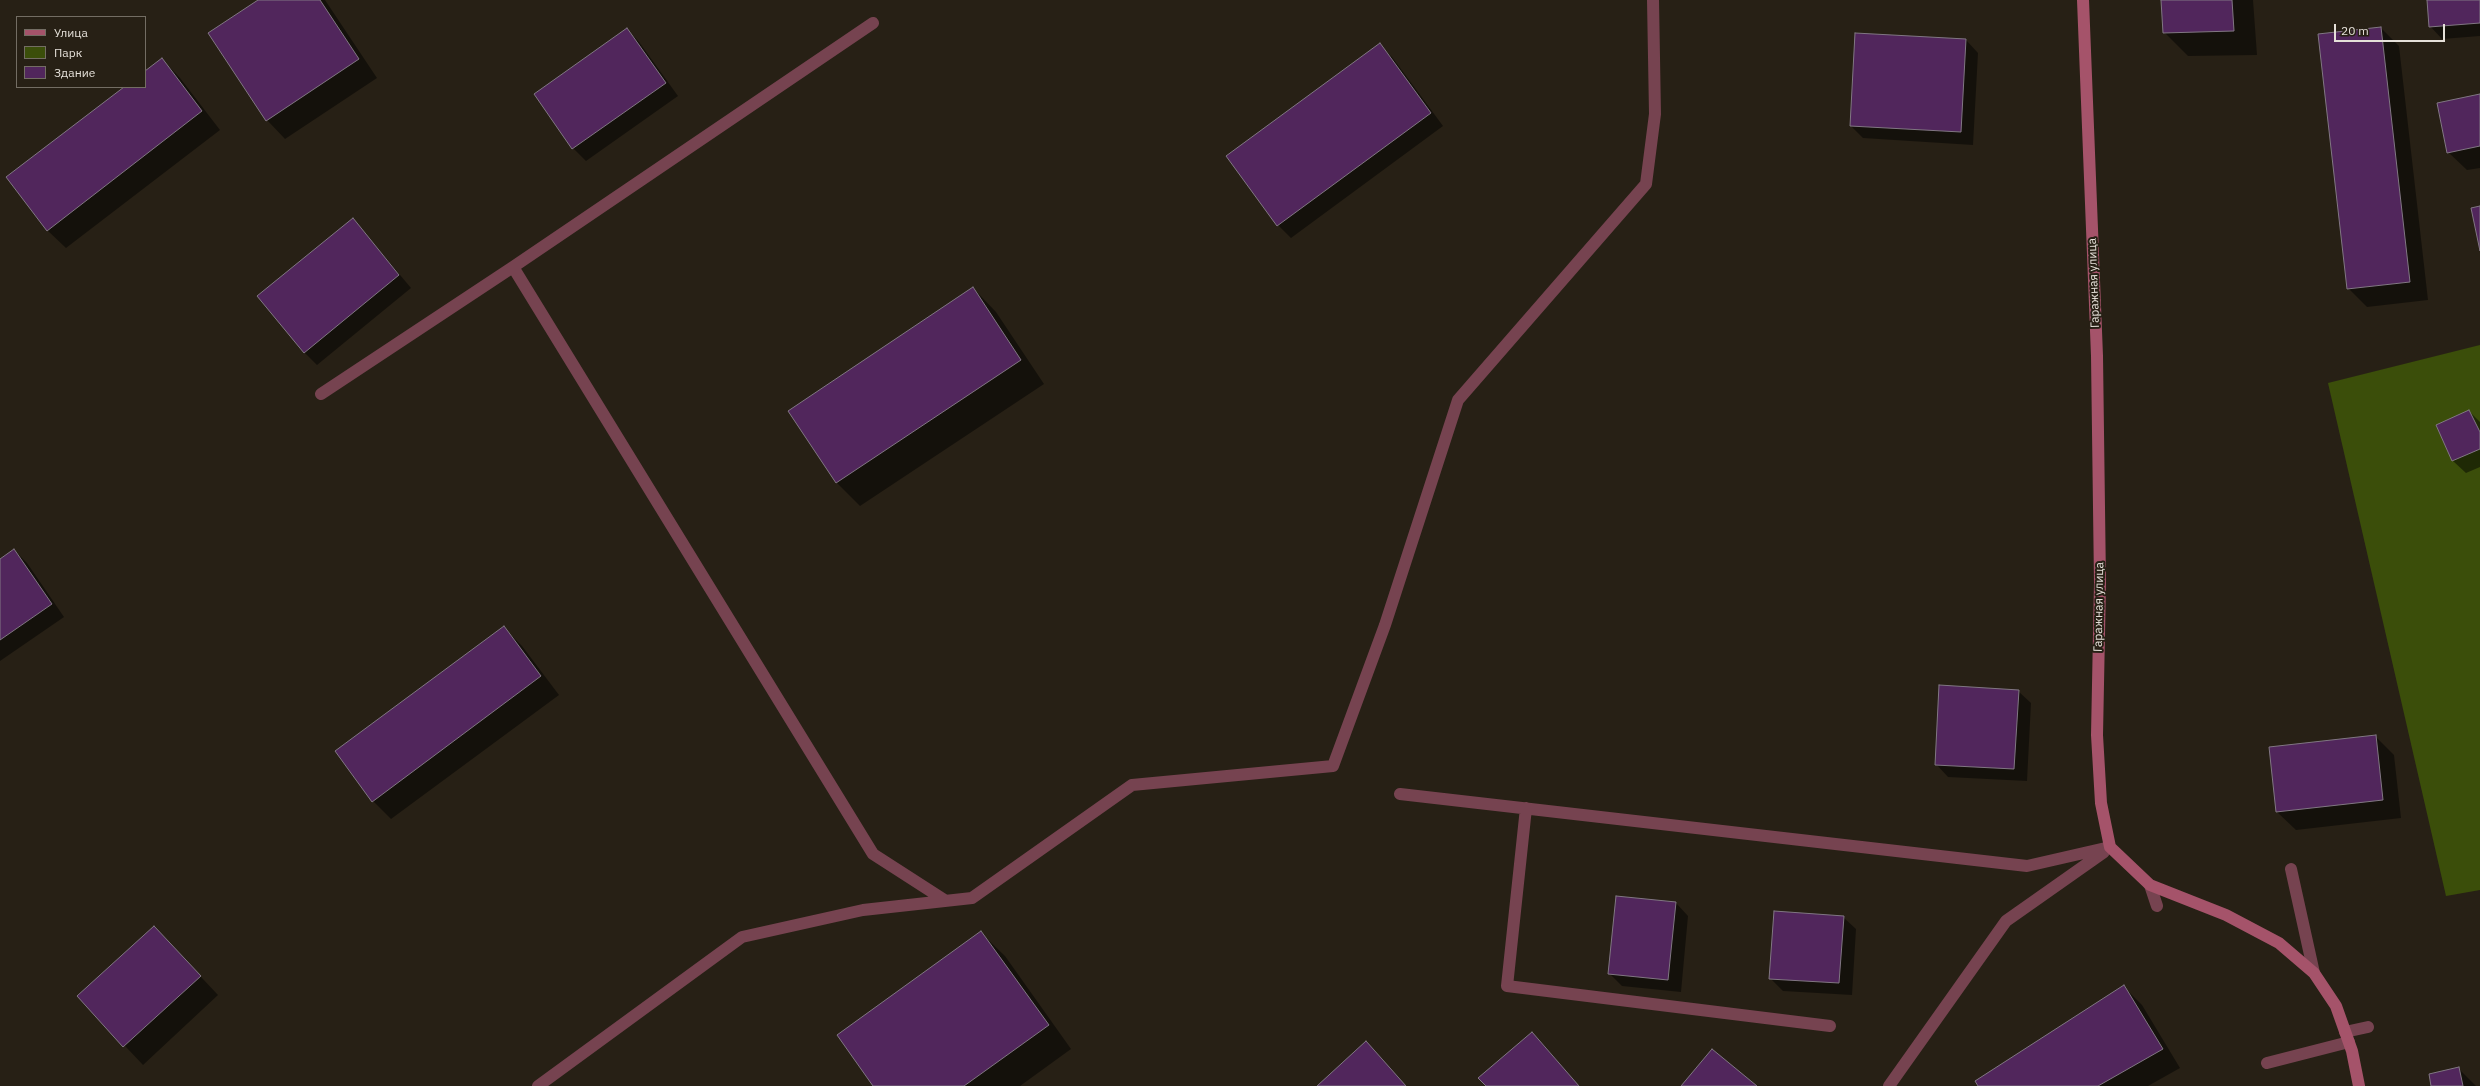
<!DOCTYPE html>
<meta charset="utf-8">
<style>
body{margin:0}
#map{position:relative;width:2480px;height:1086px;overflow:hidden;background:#272015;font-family:"IBM Plex Sans",sans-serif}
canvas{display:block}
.legend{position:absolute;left:16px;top:16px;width:130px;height:72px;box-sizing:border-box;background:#272015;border:1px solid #736d63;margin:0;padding:5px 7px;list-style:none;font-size:12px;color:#e5e0d9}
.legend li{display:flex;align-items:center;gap:8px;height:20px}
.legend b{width:20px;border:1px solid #736d63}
.scale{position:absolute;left:2334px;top:24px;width:111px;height:18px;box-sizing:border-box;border:2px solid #e5e0d9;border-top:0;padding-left:5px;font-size:12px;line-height:14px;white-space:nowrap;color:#e5e0d9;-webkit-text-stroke:3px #272015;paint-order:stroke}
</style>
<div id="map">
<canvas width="2480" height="1086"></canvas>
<ul class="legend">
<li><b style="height:5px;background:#a5536a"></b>Улица</li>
<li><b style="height:11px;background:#3b4e0a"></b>Парк</li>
<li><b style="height:11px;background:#51265c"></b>Здание</li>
</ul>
<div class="scale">20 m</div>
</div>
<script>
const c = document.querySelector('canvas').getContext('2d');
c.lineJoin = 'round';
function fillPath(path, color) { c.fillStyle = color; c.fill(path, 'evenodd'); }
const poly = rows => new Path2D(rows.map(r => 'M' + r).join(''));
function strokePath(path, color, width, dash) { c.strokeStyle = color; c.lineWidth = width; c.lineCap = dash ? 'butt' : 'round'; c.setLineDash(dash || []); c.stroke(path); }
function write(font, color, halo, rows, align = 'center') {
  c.font = font + ' "IBM Plex Sans",sans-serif'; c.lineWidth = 4; c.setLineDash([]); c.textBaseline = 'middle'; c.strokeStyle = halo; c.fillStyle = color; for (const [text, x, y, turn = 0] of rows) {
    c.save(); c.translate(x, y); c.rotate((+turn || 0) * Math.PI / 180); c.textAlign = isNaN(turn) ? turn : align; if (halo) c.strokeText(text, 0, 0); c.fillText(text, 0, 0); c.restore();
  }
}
fillPath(poly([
 [2480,345,2480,890,2446,896,2328,383]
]), '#3b4e0a');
fillPath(poly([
 [260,0,325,0,377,78,285,139,267,120],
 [2162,0,2253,0,2257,55,2188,56,2164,32],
 [2428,0,2480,0,2480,36,2442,39,2430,26],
 [2381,28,2399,46,2428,300,2367,307,2348,288],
 [627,29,639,42,678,96,586,161,573,148],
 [1966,40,1978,53,1973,145,1863,138,1851,126],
 [1379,45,1392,57,1443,126,1291,238,1278,225],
 [162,59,180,78,220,130,66,248,47,230,125,87,145,87,145,72],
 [2480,95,2480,168,2467,170,2448,152],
 [353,219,411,288,317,365,304,352],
 [973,288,996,312,1044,384,860,506,837,483],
 [2469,411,2480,422,2480,467,2466,473,2453,461,2437,426],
 [14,550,27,563,64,617,0,661,0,560],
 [504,628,522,646,559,695,391,819,373,801],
 [2018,691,2031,703,2027,781,1948,777,1936,764],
 [2375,736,2394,755,2401,818,2296,830,2277,812],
 [1676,903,1688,916,1681,992,1622,986,1609,973],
 [1843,917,1856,929,1852,995,1783,991,1771,979],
 [154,927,218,995,143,1065,78,996],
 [981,933,1005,956,1071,1049,1020,1086,874,1086],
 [2124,987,2142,1005,2180,1068,2148,1086,1979,1086],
 [1532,1033,1544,1045,1579,1086,1487,1086],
 [2458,1068,2476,1086,2433,1086]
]), '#0007');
const building = poly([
 [258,0,320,0,359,59,266,121,208,33,258,0],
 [2161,0,2232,0,2234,31,2163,33,2161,0],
 [2427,0,2480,0,2480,23,2429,27,2427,0],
 [2381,27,2410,282,2347,289,2318,34,2381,27],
 [627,28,666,83,572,149,534,94,627,28],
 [1855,33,1966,39,1961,132,1850,126,1855,33],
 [1380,43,1431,113,1277,226,1226,156,1380,43],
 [162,58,202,111,47,231,6,177,124,87,145,87,145,71,162,58],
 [2480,94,2480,146,2447,153,2437,103,2480,94],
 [2480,206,2480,251,2471,208,2480,206],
 [353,218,399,275,304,353,257,296,353,218],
 [973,287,1021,360,836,483,788,411,973,287],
 [2469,410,2480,432,2480,449,2452,461,2436,425,2469,410],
 [14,549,52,604,0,640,0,559,14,549],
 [504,626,541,676,372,802,335,751,504,626],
 [1939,685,2019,690,2014,769,1935,765,1939,685],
 [2376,735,2383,800,2276,812,2269,747,2376,735],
 [1616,896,1676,902,1668,980,1608,974,1616,896],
 [1774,911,1844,916,1839,983,1769,979,1774,911],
 [154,926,201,976,123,1047,77,996,154,926],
 [981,931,1049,1025,964,1086,873,1086,837,1035,981,931],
 [2124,985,2163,1049,2098,1086,1978,1086,1975,1081,2124,985],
 [1532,1032,1579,1086,1486,1086,1478,1078,1532,1032],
 [1366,1041,1406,1086,1317,1086,1366,1041],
 [1712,1049,1757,1086,1681,1086,1712,1049],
 [2459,1067,2463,1086,2431,1086,2429,1074,2459,1067]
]);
fillPath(building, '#51265c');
strokePath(building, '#817783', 1);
strokePath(poly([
 [1400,794,2027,866,2110,847],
 [1526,808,1507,986,1830,1026],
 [2291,869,2314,973],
 [2150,885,2157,906],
 [2345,1032,2368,1027],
 [2267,1063,2349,1042],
 [1889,1086,2006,921,2104,852]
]), '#764350', 12);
strokePath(poly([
 [513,267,873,854,946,901],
 [321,394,513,267,873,23],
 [538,1086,742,937,863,910,972,898,1132,785,1333,766,1385,625,1458,400,1646,184,1655,114,1653,0]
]), '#764350', 12);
strokePath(poly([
 [2083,0,2097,356,2100,583,2097,735,2101,803,2110,847,2150,885,2226,915,2279,943,2314,973,2336,1006,2352,1051,2359,1086]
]), '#a5536a', 12);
write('12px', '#e5e0d9', '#272015', [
 ["Гаражная улица",2094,283,-92],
 ["Гаражная улица",2099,607,-89]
]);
</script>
